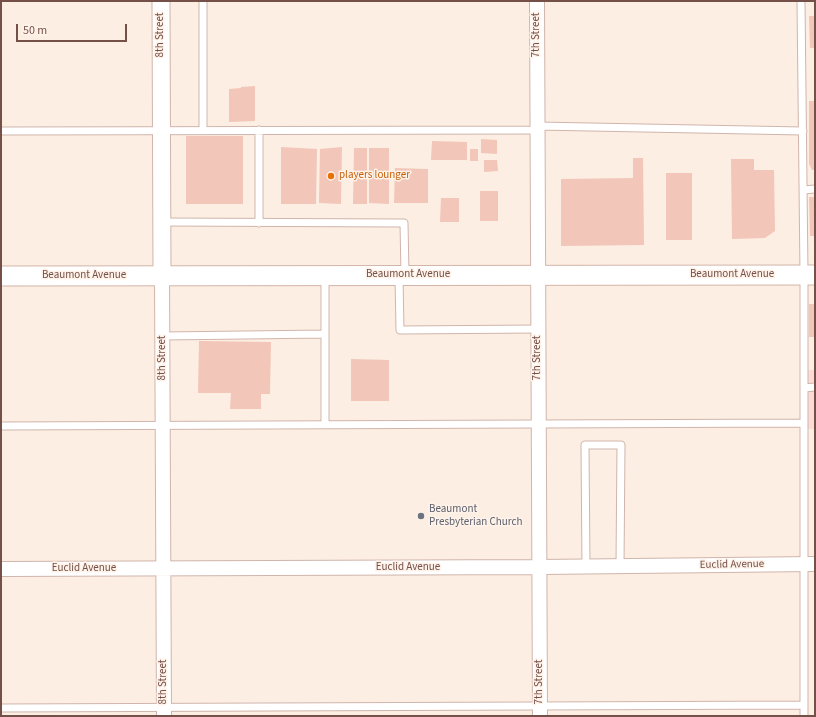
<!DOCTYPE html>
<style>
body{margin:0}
#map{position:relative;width:816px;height:717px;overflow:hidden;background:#fceee2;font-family:"Source Sans 3",sans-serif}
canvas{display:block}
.frame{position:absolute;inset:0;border:2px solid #745048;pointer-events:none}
.scale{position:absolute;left:16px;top:24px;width:111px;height:18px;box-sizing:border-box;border:2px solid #745048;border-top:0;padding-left:5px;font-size:12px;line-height:14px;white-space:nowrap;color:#745048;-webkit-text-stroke:3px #fff2e9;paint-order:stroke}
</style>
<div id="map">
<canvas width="816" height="717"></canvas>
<div class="frame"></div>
<div class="scale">50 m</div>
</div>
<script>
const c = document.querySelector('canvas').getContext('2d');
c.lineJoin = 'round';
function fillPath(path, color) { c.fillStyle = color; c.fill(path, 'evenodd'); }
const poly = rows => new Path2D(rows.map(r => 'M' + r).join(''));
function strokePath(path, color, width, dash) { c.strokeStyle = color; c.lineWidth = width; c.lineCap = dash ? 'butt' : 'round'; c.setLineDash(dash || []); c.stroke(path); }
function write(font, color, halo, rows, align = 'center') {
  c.font = font + ' "Source Sans 3",sans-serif'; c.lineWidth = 3; c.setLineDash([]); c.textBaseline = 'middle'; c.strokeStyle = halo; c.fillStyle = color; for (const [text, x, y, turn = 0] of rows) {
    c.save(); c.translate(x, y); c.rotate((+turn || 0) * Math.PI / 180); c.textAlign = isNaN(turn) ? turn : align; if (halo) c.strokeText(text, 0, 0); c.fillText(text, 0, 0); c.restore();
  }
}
fillPath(poly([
 [808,370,815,370,815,429,808,429]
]), '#fddad6');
fillPath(poly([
 [809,16,815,16,815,48,810,48],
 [255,86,255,121,229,122,229,89,241,88,241,87],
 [809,101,815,101,815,170,812,170,809,164],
 [186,136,243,136,243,204,186,204],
 [481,139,497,140,497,154,481,153],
 [432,141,467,142,467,160,431,160],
 [281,147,317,149,316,204,281,204],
 [342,147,341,204,319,203,320,149],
 [354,148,367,148,367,204,353,204],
 [369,148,389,148,389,204,369,203],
 [470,149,478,149,478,161,470,161],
 [633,158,643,158,644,245,561,246,561,179,633,178],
 [731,159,754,159,754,170,774,170,775,231,765,238,732,239],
 [484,160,497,160,498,171,484,172],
 [395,168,428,169,428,203,394,203],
 [666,173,692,173,692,240,666,240],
 [480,191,498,191,498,221,480,221],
 [809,197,815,197,815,236,810,236],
 [441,198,459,198,459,222,440,222],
 [809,304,815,304,815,337,809,337],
 [199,341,271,342,270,394,261,394,261,409,230,409,231,393,198,393],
 [351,359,389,360,389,401,351,401]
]), '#f2c6b9');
const service = poly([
 [203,1,203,130],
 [801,1,804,275,804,716],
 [537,126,803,131],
 [1,131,537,130],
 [803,190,815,189],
 [162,222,404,223,405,275],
 [259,223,259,130],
 [325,277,325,425],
 [399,277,400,330,538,329],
 [163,336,325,334],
 [804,388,815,387],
 [1,426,804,423],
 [586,567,585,445,621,445,620,566],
 [1,708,804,705]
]);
const minor = poly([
 [537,1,540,716],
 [162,275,164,716],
 [1,569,540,567,815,564]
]);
const tertiary = poly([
 [161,1,162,275]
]);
const secondary = poly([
 [1,276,815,275]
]);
strokePath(service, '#d0b5ac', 9);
strokePath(minor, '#d0b5ac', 16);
strokePath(tertiary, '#d0b5ac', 19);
strokePath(secondary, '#d3b4a9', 21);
strokePath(service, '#fff', 7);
strokePath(minor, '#fff', 14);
strokePath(tertiary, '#fff', 17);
strokePath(secondary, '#fff', 19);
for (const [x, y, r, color] of [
 [331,176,4,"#e8710a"],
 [421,516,4,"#6b7280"]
]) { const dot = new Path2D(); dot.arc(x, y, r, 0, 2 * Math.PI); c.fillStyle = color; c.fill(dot); strokePath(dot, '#fff2e9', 1.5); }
write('11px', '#745048', '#fff2e9', [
 ["8th Street",161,35,-90],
 ["7th Street",537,35,-90],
 ["Beaumont Avenue",408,275],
 ["Beaumont Avenue",732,275],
 ["Beaumont Avenue",84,276],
 ["8th Street",163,358,-90],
 ["7th Street",538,358,-90],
 ["Euclid Avenue",732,565,-1],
 ["Euclid Avenue",408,568],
 ["Euclid Avenue",84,569],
 ["8th Street",164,682,-90],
 ["7th Street",540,682,-90]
]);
write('11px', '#c56008', '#fff2e9', [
 ["players lounger",339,176]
], 'left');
write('11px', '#5b616d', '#fff2e9', [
 ["Beaumont",429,510],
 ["Presbyterian Church",429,523]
], 'left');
</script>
